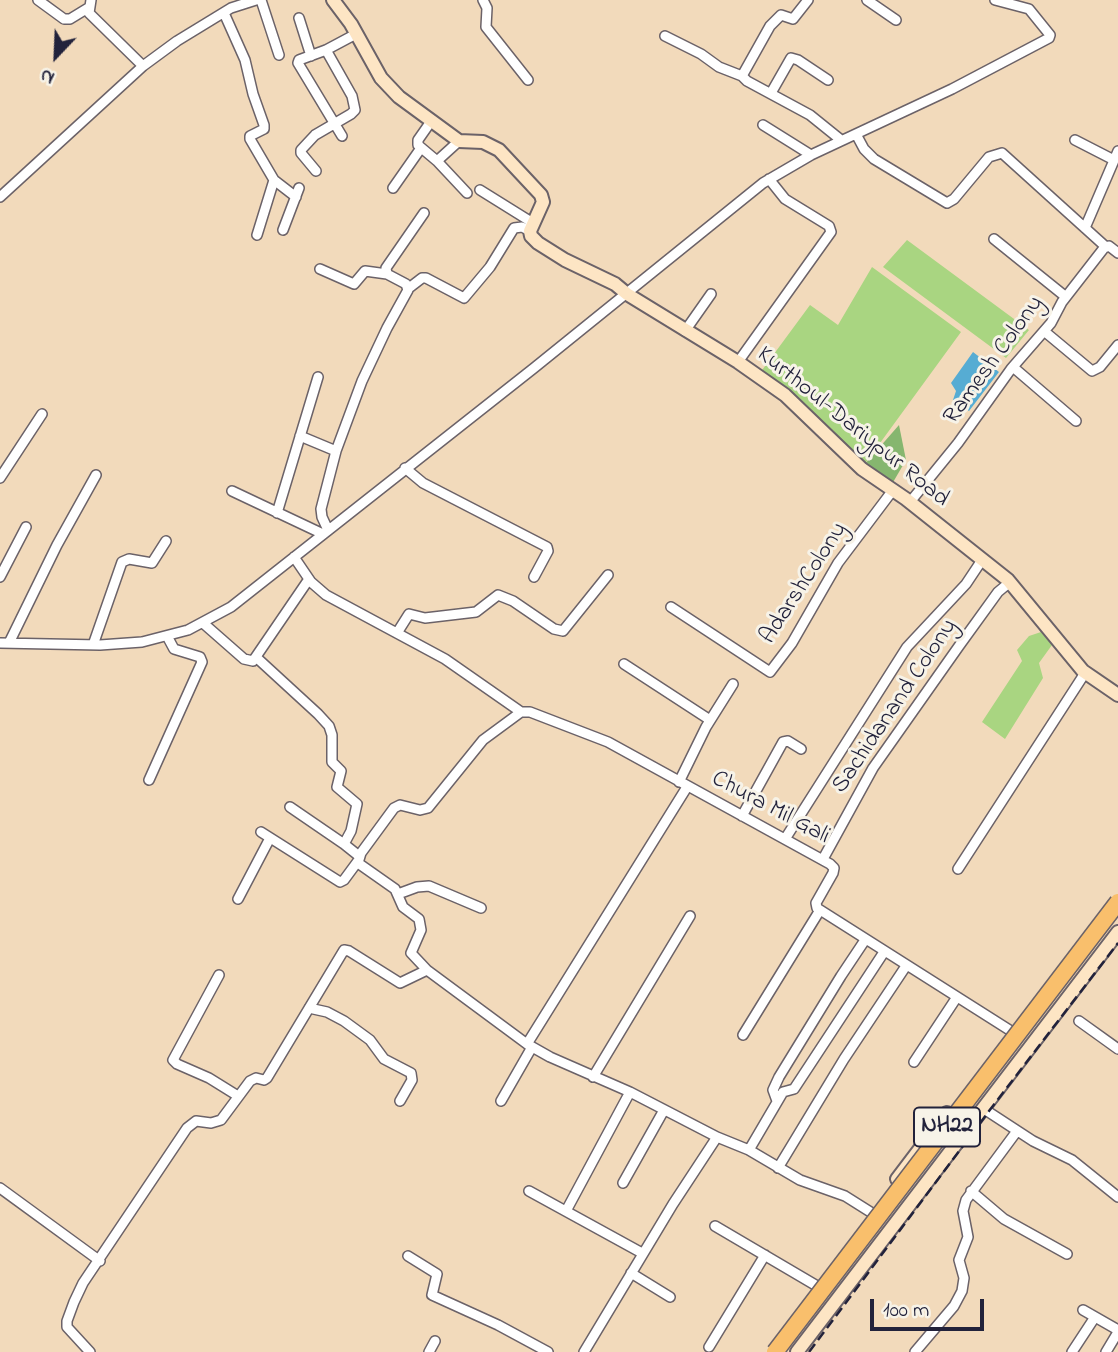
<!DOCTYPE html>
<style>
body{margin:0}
#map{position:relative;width:1118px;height:1352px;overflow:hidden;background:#f2dabb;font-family:"Indie Flower",sans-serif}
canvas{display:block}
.north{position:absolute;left:21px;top:21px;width:70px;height:70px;-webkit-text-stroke:5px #f7f3e8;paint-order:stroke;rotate:203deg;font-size:19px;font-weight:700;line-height:28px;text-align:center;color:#22223b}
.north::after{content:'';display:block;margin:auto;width:24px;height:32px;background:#22223b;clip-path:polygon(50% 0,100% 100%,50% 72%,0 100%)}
.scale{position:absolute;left:870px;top:1299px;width:114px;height:32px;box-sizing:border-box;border:4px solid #22223b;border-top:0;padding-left:9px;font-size:21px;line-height:24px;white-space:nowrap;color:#22223b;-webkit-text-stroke:5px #f7f3e8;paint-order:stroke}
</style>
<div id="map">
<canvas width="1118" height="1352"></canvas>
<div class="north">N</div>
<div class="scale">100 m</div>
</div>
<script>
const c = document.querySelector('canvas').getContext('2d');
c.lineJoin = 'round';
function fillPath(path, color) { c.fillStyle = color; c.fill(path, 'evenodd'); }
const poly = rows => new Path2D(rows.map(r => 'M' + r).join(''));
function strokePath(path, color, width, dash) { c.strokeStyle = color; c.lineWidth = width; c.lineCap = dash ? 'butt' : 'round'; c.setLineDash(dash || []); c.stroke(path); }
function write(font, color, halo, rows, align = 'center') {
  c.font = font + ' "Indie Flower",sans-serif'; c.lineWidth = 6; c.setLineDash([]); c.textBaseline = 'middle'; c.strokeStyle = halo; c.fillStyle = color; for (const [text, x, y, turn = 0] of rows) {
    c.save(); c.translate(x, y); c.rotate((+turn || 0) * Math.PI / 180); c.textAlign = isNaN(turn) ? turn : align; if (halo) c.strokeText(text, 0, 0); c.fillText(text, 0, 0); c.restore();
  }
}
fillPath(poly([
 [907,240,1029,330,1006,358,883,267],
 [872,267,961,332,864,465,757,377,810,305,838,325],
 [1041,632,1052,645,1039,663,1043,678,1005,739,982,722,1022,661,1017,650,1029,636]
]), '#a9d581');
fillPath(poly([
 [899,425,906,460,892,484,864,465]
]), '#86b66f');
fillPath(poly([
 [973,352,999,372,969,411,953,400,956,391,951,383]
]), '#56acd3');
const street = poly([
 [38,0,64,19,70,19,88,8],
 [91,0,89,13,143,66],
 [261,0,279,55],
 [483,0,487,8,486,27,528,80],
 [808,0,793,19,781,15,770,26,742,76,747,81,810,115,841,140],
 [867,0,896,20],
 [224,13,245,60,253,94,264,125,264,129,250,136,250,139,274,180,257,235],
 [299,18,311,56],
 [665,36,701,54,719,67,742,76],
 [771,93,791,58,798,60,828,80],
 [432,120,418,140,418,145,437,161,467,193],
 [763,125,811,155],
 [856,134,864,149,874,159,947,203,954,199,989,157,1002,153,1106,247],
 [342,136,298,63,299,60,326,50,356,34],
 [1075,140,1114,160],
 [437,161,459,141],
 [316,171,301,153,301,150,315,135,351,114,355,110,352,96,326,50],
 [274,180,296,197],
 [393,188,421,148],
 [480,190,533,223],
 [0,197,143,66,177,41,231,8,256,0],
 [1085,228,1118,151],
 [283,230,299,188],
 [994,239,1066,297],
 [320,269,354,284,365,271,387,274],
 [409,288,422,278,426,278,464,298,490,267,514,228,522,227,530,231],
 [685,331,711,294],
 [1044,331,1092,371,1100,367,1118,345],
 [738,362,831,232,829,226,785,199,769,179],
 [1013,367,1076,421],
 [300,436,336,451],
 [405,468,423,483,547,547,548,551,534,577],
 [0,478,42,414],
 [232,491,323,534],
 [910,502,958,443,1011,369,1051,323,1062,302,1104,248,1109,246,1118,253],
 [277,513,318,377],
 [328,530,322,517,321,509,336,451,362,381,387,328,408,290,406,284,387,274,386,268,424,213],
 [294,557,311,582,326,595,445,659,521,712],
 [0,577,26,527],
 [671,607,770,672,792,643,838,563,893,490],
 [203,623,244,659,253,661,309,579],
 [397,633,409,614,425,618,476,612,498,595,513,601,554,629,563,631,608,575],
 [0,643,100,645,142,642,188,630,231,607,534,368,763,183,811,155,952,89,1049,38,1050,35,1029,9,995,0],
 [9,643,57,545,96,475],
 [93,645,122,562,129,559,152,563,166,541],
 [257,658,318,714,329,726,332,735,332,762,341,771,337,787,357,804,351,831,344,844,359,856],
 [624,664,710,720],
 [149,780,202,662,200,657,174,649,167,636],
 [679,782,706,727,733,684],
 [290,807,344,844],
 [742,816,783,742,788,741,801,749],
 [261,832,340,882,344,880,358,861],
 [785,839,907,647,966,584,982,560],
 [823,859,873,768,959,646,998,592,1010,582],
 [958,869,1085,673],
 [398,894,417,887,429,886,481,908],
 [238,899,270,838],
 [219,975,173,1060,177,1064,209,1078,238,1096],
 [309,1008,327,1012,344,1021,370,1040,384,1059,411,1073,412,1080,400,1101],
 [1079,1021,1118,1049],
 [743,1035,820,910],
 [527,1044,687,787],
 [914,1062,957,997],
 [593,1077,690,916],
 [501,1101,532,1047],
 [777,1101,773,1090,779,1077,841,976,865,940],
 [984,1109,1033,1141,1072,1160,1118,1197],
 [717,1137,630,1092,550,1057,527,1044,427,970,411,953,421,930,419,919,403,907,395,889,358,863,361,853,394,808,400,805,420,810,428,808,483,740,521,712,530,712,608,742,830,864,834,868,833,873,816,903,817,908,1011,1031],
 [749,1150,783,1092,794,1089,884,952],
 [778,1168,844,1059,906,966],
 [623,1183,664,1110],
 [0,1188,100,1261],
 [529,1191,642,1253],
 [971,1191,1004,1219,1067,1254],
 [566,1211,630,1092],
 [715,1226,817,1286],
 [408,1256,437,1274,432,1295,498,1325,548,1352],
 [631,1273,670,1297],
 [1083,1310,1118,1330],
 [709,1347,765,1255],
 [90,1352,67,1327,67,1321,74,1302,83,1283,187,1128,196,1121,211,1123,221,1120,250,1081,256,1078,264,1080,267,1078,344,950,349,951,400,983,427,970],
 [429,1352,435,1341],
 [584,1352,673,1204,717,1137,749,1150,800,1180,845,1196,872,1213],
 [915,1352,954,1306,962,1291,964,1278,959,1260,968,1237,963,1211,966,1200,1017,1131],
 [1072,1352,1095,1317],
 [1106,1352,1118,1332]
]);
const secondary = poly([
 [333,0,351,24,381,78,399,97,459,141,483,142,499,150,541,195,543,202,530,231,531,236,538,243,565,260,615,284,627,294,738,362,785,395,862,469,906,499,1008,580,1083,671,1118,695],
 [897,1179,947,1113],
 [797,1352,1118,932]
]);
strokePath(street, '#6b6268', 12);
strokePath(secondary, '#6b6268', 16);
strokePath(street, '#fff', 9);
strokePath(secondary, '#fde5c4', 12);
strokePath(poly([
 [809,1352,989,1111,1118,943]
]), '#22223b', 2.5, [10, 5]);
const highwayBridge = poly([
 [775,1352,1118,902]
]);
strokePath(highwayBridge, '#6b6268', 19, []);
strokePath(highwayBridge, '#f9bf6c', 16);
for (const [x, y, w] of [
 [947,1127,66]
]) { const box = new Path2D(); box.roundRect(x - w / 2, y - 19.5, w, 39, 5); c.fillStyle = '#f7f3e8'; c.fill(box); strokePath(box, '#22223b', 2); }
write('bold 23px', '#22223b', null, [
 ["NH22",947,1127]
]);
write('24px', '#22223b', '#f7f3e8', [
 ["Ramesh Colony",995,361,-54],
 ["Kurthoul-Dariypur Road",852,428,39],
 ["AdarshColony",805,584,-57],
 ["Sachidanand Colony",896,707,-56],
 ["Chura Mil Gali",770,809,28]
]);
</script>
